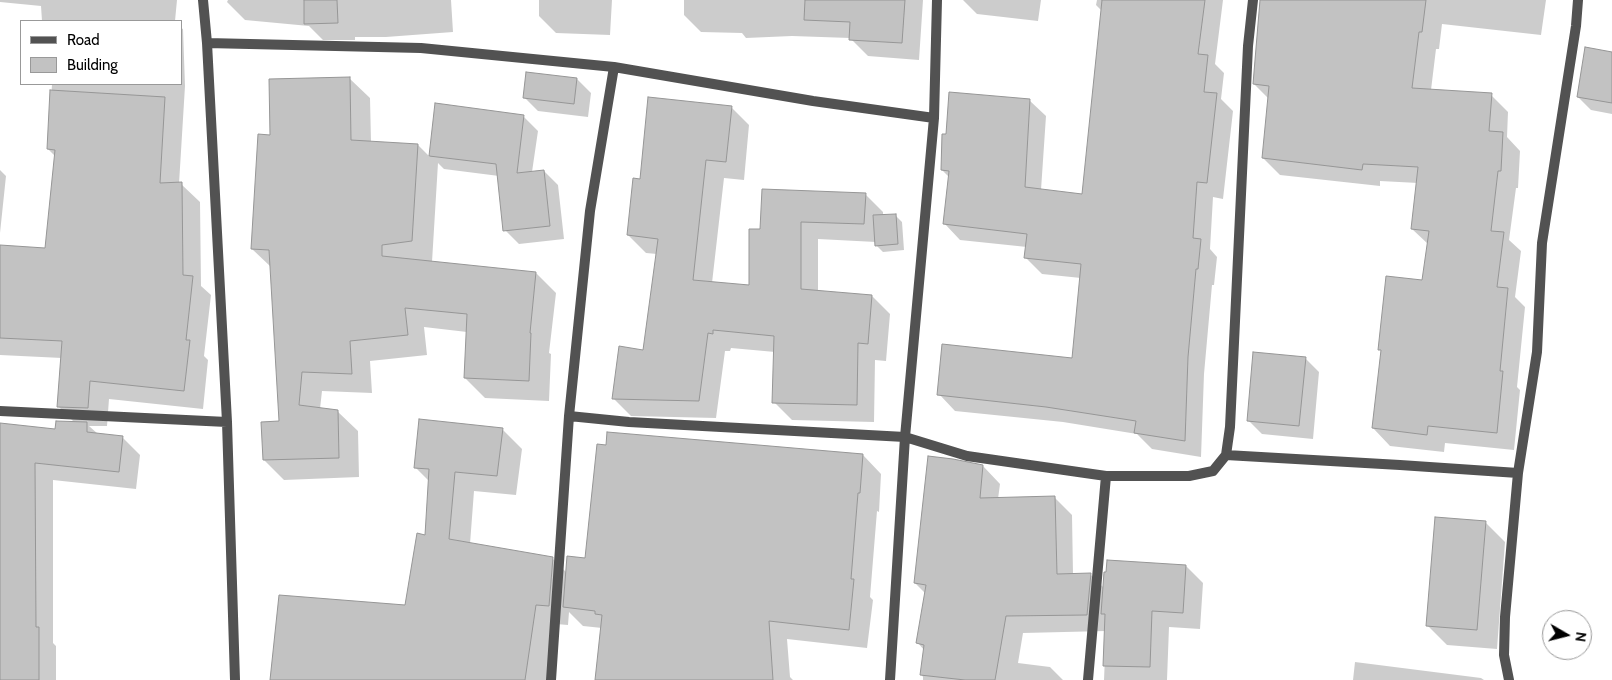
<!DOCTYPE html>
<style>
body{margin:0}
#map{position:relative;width:1612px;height:680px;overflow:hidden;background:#fff;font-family:Cabin,sans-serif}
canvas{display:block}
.legend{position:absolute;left:20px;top:20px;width:162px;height:65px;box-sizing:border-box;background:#fff;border:1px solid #999;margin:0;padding:6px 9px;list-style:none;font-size:15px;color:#000}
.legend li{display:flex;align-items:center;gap:10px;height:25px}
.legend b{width:25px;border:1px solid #999}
.north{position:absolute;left:1542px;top:610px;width:50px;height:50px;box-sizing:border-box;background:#fff;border:1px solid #999;border-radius:50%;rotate:98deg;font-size:14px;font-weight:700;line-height:20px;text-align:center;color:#000}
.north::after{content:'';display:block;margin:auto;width:18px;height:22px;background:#000;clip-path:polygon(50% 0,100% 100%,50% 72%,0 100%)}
</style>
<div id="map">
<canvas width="1612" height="680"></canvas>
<ul class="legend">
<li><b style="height:6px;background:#525252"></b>Road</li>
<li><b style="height:14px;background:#c2c2c2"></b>Building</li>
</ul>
<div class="north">N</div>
</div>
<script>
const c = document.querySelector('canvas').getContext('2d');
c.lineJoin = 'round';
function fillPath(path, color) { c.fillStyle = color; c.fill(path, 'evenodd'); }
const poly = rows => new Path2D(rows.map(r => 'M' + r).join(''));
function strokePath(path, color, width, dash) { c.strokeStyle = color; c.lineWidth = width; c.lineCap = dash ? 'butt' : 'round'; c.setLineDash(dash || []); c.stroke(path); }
fillPath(poly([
 [0,0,177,0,175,21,42,21,41,6,0,2],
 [228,0,451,0,453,32,386,37,355,37,355,40,323,40,309,26,245,20,227,2],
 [539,0,612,0,610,35,556,33,539,16],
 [684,0,923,0,919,60,868,56,850,38,792,36,746,38,742,33,701,32,684,15],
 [963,0,1041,0,1038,21,977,14],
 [1097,0,1223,0,1215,64,1224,73,1221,99,1233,111,1223,199,1213,197,1210,249,1217,257,1214,285,1212,285,1204,374,1201,457,1152,449,1137,434,1063,422,955,411,939,394,1073,360,1081,278,1042,274,1026,258,1027,247,960,240,944,223,949,177,942,170,947,135,1029,100,1046,116,1041,190,1083,196,1102,11,1096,5],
 [1267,0,1546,0,1541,35,1442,24,1439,49,1436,49,1431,90,1491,95,1508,112,1507,137,1520,151,1518,188,1516,188,1509,240,1521,251,1515,297,1525,307,1517,387,1520,390,1514,450,1445,443,1444,452,1390,446,1373,428,1382,352,1380,349,1423,281,1428,244,1412,229,1418,183,1380,181,1380,186,1280,175,1263,158,1269,99,1254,84,1258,29],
 [181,28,183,29,185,86,179,184,181,184,200,202,201,286,211,295,204,356,208,360,203,409,109,399,107,426,89,426,98,434,122,437,140,455,136,489,53,480,53,643,56,646,56,680,0,680,0,424,56,430,75,423,58,406,62,358,0,355,0,246,46,249,55,156,48,149,52,84,181,84],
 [1612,53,1612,114,1591,110,1578,97],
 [349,78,370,98,371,142,418,145,430,157,436,105,524,117,538,131,532,172,544,171,558,185,564,239,519,244,505,230,499,176,444,169,438,163,432,262,536,273,556,293,549,353,551,354,549,401,485,398,465,378,467,332,424,327,427,355,370,361,372,393,322,391,320,409,337,411,358,431,359,477,284,480,264,460,280,423,271,267,252,249,271,136],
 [577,79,591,93,588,117,538,111,524,97],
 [731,107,749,125,744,180,724,178,712,283,750,286,761,230,865,194,883,212,883,215,895,215,902,222,904,250,883,252,876,245,876,242,818,239,818,292,872,296,890,314,886,361,875,360,874,422,792,420,774,402,775,352,731,348,730,351,725,351,716,418,631,416,613,398,644,351,657,254,646,253,628,235,641,180],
 [0,170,6,176,0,233],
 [1305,358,1319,372,1313,439,1262,434,1248,420],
 [502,429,522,449,516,495,474,491,470,544,552,558,566,572,586,560,863,455,881,474,879,512,877,511,870,597,873,600,867,648,787,639,790,677,793,680,596,680,602,628,583,626,569,612,568,625,556,624,547,680,272,680,406,607,426,536,430,482,415,467],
 [983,466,1000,484,998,499,1054,497,1072,515,1073,574,1090,574,1104,588,1186,566,1203,583,1200,629,1169,627,1167,680,1104,680,1106,631,1023,633,1018,663,1050,667,1063,680,923,680,923,677,922,675,924,650,918,643,926,594,915,583],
 [1485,522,1505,542,1497,649,1447,645,1427,625],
 [1355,662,1481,678,1484,680,1353,680]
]), '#0003');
const building = poly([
 [304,0,337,0,338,23,304,24,304,0],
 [805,0,905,0,902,43,849,40,850,22,804,20,805,0],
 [1102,0,1205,0,1198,54,1208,55,1204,92,1217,93,1207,183,1197,182,1193,238,1201,239,1198,269,1196,269,1188,357,1185,441,1134,433,1136,421,1046,407,937,395,942,344,1072,358,1081,264,1024,258,1027,234,943,224,949,171,941,170,942,134,946,134,949,92,1030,99,1025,187,1082,194,1102,0],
 [1260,0,1426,0,1422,32,1419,32,1412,88,1492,93,1489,131,1503,132,1501,171,1498,171,1491,231,1504,232,1497,287,1508,288,1500,371,1503,371,1497,433,1428,426,1427,435,1372,428,1381,350,1378,350,1386,276,1422,280,1429,231,1411,229,1418,167,1363,164,1362,170,1262,158,1269,86,1253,84,1260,0],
 [1585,47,1612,52,1612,103,1577,97,1585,47],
 [526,72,577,78,574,104,523,98,526,72],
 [350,77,351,140,418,144,412,241,382,245,382,256,536,272,530,333,531,333,529,381,464,378,467,314,405,308,408,335,350,341,352,374,302,372,299,405,338,410,339,458,263,460,261,422,279,421,269,250,251,249,258,134,270,135,269,79,350,77],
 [50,90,165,97,160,183,182,182,183,275,193,276,186,340,190,340,184,391,90,381,88,408,57,407,62,341,0,338,0,245,45,248,55,150,47,149,50,90],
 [648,97,732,106,726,162,706,160,693,280,749,285,749,229,760,229,762,189,866,193,864,224,801,222,801,289,872,295,868,344,858,343,857,405,772,403,774,336,713,330,713,334,708,333,699,401,612,399,619,346,643,350,658,239,627,235,633,178,640,179,648,97],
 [435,103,524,115,517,173,544,170,550,226,503,231,496,164,429,156,435,103],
 [896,214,898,244,875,246,873,215,896,214],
 [1253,352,1306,357,1299,426,1247,421,1253,352],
 [419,419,503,428,497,476,455,472,449,539,553,557,549,606,536,605,525,680,270,680,279,595,405,605,417,533,425,535,429,469,414,468,419,419],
 [56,421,87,422,87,432,123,436,119,472,35,463,36,627,39,627,39,680,0,680,0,423,55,429,56,421],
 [607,432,863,454,860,493,858,493,851,579,854,579,849,630,769,621,773,680,595,680,602,615,595,614,595,611,563,607,567,556,585,558,597,444,606,445,607,432],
 [928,456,953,459,983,465,980,498,1055,496,1057,574,1091,573,1087,615,1006,616,995,680,965,680,920,675,924,645,916,643,926,585,914,583,928,456],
 [1435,517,1486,521,1477,630,1426,626,1435,517],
 [1107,560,1186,565,1183,613,1152,611,1150,667,1103,666,1105,614,1101,614,1104,572,1106,572,1107,560]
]);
fillPath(building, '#c2c2c2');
strokePath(building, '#969696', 1);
strokePath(poly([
 [203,0,207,43,227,422,235,680],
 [207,43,421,48,614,67,813,101,934,118],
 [0,411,227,422],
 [569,416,629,422,905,437,967,456,1106,476,1189,476,1213,471,1226,455,1230,427,1248,46,1253,0],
 [1226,455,1400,465,1518,473],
 [551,680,569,416,590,211,614,67],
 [890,680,905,437,934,118,937,0],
 [1088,680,1106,476],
 [1509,680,1504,655,1505,617,1518,473,1537,352,1542,243,1576,26,1578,0]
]), '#525252', 10);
</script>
